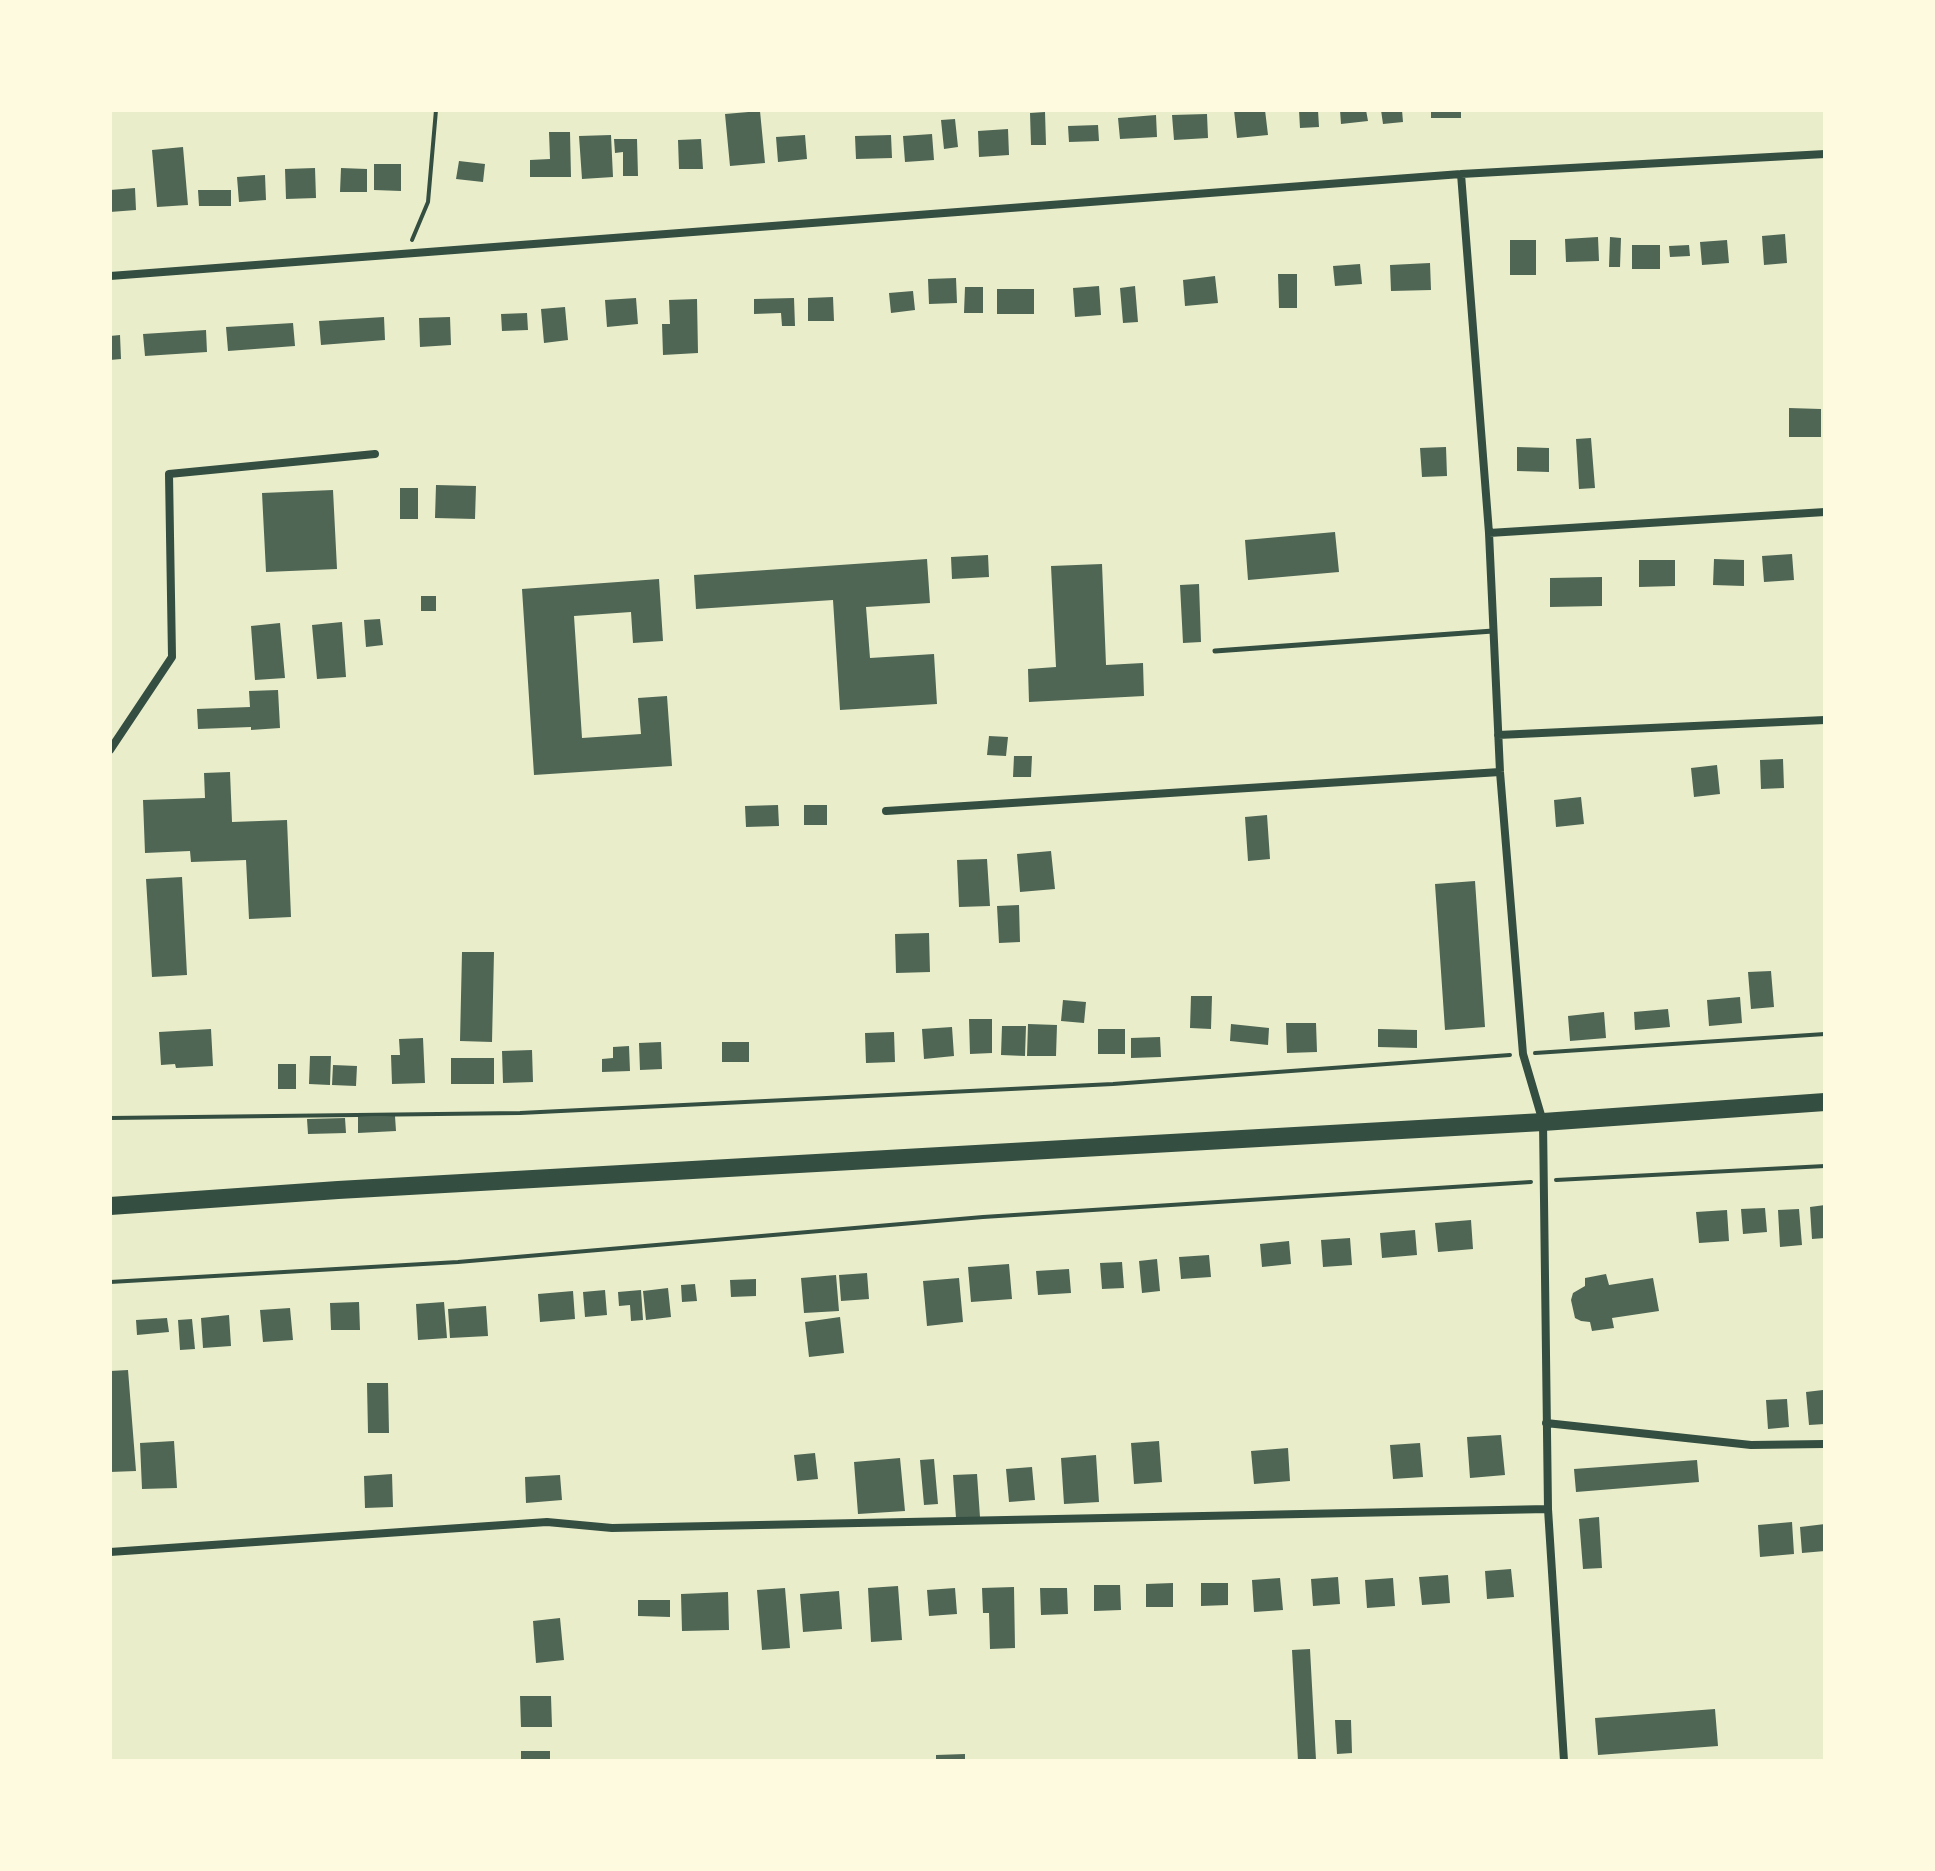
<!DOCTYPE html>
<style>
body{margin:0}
#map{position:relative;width:1935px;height:1871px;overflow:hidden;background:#e9edc9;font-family:"IBM Plex Sans",sans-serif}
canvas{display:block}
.frame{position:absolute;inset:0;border:112px solid #fefae0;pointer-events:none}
</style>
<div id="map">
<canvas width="1935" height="1871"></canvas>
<div class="frame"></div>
</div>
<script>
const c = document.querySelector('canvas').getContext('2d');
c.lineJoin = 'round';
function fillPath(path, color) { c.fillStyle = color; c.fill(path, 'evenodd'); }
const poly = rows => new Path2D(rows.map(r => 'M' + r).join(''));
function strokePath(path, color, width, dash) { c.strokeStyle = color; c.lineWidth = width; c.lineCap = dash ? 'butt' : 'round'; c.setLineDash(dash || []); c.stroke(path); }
fillPath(poly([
 [1234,110,1265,110,1268,135,1237,138],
 [1299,110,1318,110,1319,127,1300,128],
 [1340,110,1366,110,1368,121,1341,124],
 [1381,110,1402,110,1403,122,1383,124],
 [1431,110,1461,110,1461,118,1431,118],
 [760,111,765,163,730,166,725,114],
 [1045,112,1046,145,1031,145,1030,113],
 [1207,114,1208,138,1174,140,1172,115],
 [1156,115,1157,137,1120,139,1118,118],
 [955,119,958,147,944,149,941,120],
 [1098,125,1099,141,1069,142,1068,126],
 [1008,129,1009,155,979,157,978,131],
 [549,132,570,132,571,177,530,177,530,160,550,159],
 [932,134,934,160,905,162,903,136],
 [611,135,613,177,582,179,579,136],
 [805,135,807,159,778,162,776,137],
 [891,135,892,158,856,159,855,136],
 [614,139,637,139,638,176,623,176,623,152,615,153],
 [701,139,703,169,679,169,678,140],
 [183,147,188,205,157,207,152,150],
 [459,161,485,164,483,182,456,179],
 [374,164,401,164,401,191,374,190],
 [315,168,316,198,286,199,285,169],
 [341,168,367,169,367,192,340,192],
 [265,175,266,200,239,202,237,177],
 [135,188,136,210,110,212,110,190],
 [198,190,231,190,231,206,199,206],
 [1785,234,1787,263,1764,265,1762,236],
 [1598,237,1599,261,1566,262,1565,239],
 [1610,237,1621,238,1620,267,1609,267],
 [1510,240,1536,240,1536,275,1510,275],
 [1727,240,1729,263,1702,265,1700,242],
 [1632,245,1660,245,1660,269,1632,269],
 [1689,245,1690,256,1670,257,1669,246],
 [1430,263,1431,290,1391,291,1390,265],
 [1360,264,1362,284,1335,286,1333,266],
 [1278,274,1297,274,1297,308,1279,308],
 [1215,276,1218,303,1185,306,1183,280],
 [956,278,957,303,929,304,928,279],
 [1099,286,1101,315,1075,317,1073,288],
 [1135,286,1138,322,1123,323,1120,288],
 [965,287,983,287,983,313,964,313],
 [997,289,1034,289,1034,314,997,314],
 [913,291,915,310,891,313,889,293],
 [833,297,834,321,808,321,808,298],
 [636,298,638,324,607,327,605,300],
 [794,298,795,326,782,326,781,313,754,314,754,299],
 [697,299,698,353,663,355,662,324,670,324,669,300],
 [565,307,568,340,544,343,541,309],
 [527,313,528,330,502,331,501,314],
 [384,317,385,340,321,345,319,321],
 [450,317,451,345,420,347,419,318],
 [293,323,295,346,228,351,226,327],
 [206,330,207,352,145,356,143,334],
 [120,335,121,359,110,360,110,336],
 [1789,408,1821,409,1821,437,1789,437],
 [1591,438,1595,488,1579,489,1576,439],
 [1446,447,1447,476,1422,477,1420,448],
 [1517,447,1549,448,1549,472,1517,471],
 [436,485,476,486,475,519,435,518],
 [400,488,418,488,418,519,400,519],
 [333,490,337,569,266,572,262,493],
 [1335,532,1339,572,1248,580,1245,540],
 [1792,554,1794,580,1764,582,1762,556],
 [988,555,989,577,952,579,951,557],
 [927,559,930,603,866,607,870,658,934,654,937,704,840,710,833,600,696,609,694,575],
 [1714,559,1744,560,1744,586,1713,585],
 [1639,560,1675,560,1675,586,1639,587],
 [1102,564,1106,665,1143,663,1144,696,1029,702,1028,669,1056,667,1051,566],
 [1602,577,1602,606,1550,607,1550,578],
 [659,579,663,641,633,643,631,612,574,616,582,738,641,734,638,698,667,696,672,766,534,775,522,589],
 [1199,584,1201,642,1183,643,1180,585],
 [421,596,436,596,436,611,421,611],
 [380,619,383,645,366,647,364,620],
 [342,622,346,677,317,679,312,625],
 [280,623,285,678,255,680,251,626],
 [278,690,280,728,251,730,251,727,198,729,197,709,250,707,249,691],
 [989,736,1008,737,1006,756,987,755],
 [1014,756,1032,756,1031,777,1013,777],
 [1783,759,1784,788,1761,789,1760,760],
 [1717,765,1720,794,1694,797,1691,768],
 [230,772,232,822,287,820,291,917,249,919,246,860,191,862,190,851,145,853,143,800,205,798,204,773],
 [1581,797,1584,824,1556,827,1554,800],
 [778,805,779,826,746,827,745,806],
 [804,805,827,805,827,825,804,825],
 [1267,815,1270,859,1248,861,1245,817],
 [1051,851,1055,889,1020,892,1017,854],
 [987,859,990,906,959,907,957,860],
 [182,877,187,975,152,977,146,879],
 [1475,881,1485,1027,1445,1030,1435,884],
 [1019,905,1020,942,999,943,997,906],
 [929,933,930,972,896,973,895,934],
 [462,952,494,952,492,1042,460,1041],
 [1771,971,1774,1007,1751,1009,1748,972],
 [1191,996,1212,996,1211,1029,1190,1028],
 [1740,997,1742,1023,1709,1026,1707,1000],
 [1063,1000,1086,1002,1084,1023,1061,1021],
 [1668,1009,1670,1027,1635,1030,1634,1012],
 [1604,1012,1606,1038,1570,1041,1568,1016],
 [969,1019,992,1019,992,1053,970,1054],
 [1286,1023,1316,1023,1317,1052,1287,1053],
 [1028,1024,1057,1025,1056,1056,1027,1056],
 [1231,1024,1269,1028,1268,1045,1230,1041],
 [1002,1026,1026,1026,1025,1056,1001,1055],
 [952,1027,954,1056,924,1059,922,1029],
 [211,1029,213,1066,176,1068,175,1064,161,1065,159,1032],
 [1098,1029,1125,1029,1125,1054,1098,1054],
 [1378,1029,1417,1030,1417,1048,1378,1047],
 [894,1032,895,1062,866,1063,865,1033],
 [1160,1037,1161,1057,1131,1058,1131,1038],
 [423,1038,425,1083,392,1084,391,1055,400,1055,399,1039],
 [661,1042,662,1069,640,1070,639,1043],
 [722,1042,749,1042,749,1062,722,1062],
 [629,1046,630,1071,602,1072,602,1059,613,1058,613,1047],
 [532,1050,533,1082,503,1083,502,1051],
 [310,1056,331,1056,330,1085,309,1084],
 [451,1058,494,1058,494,1084,451,1084],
 [278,1064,296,1064,296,1089,278,1089],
 [333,1065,357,1066,356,1086,332,1085],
 [395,1116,396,1131,358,1133,358,1117],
 [345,1118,346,1133,308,1134,307,1119],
 [1825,1205,1825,1238,1812,1239,1810,1207],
 [1765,1208,1767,1232,1743,1234,1741,1209],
 [1799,1209,1802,1245,1780,1247,1778,1210],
 [1727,1210,1729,1241,1699,1243,1696,1212],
 [1471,1220,1473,1249,1438,1252,1435,1223],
 [1415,1230,1417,1255,1382,1258,1380,1233],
 [1350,1238,1352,1265,1323,1267,1321,1240],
 [1289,1241,1291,1264,1262,1267,1260,1244],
 [1209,1255,1211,1277,1181,1279,1179,1257],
 [1157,1259,1160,1291,1142,1293,1139,1261],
 [1122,1262,1124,1288,1102,1289,1100,1263],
 [1009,1264,1012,1299,971,1302,968,1267],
 [1069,1269,1071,1293,1038,1295,1036,1271],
 [867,1273,869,1299,841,1301,839,1275],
 [1606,1274,1609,1285,1653,1278,1659,1311,1612,1318,1614,1328,1592,1331,1590,1322,1581,1321,1575,1318,1571,1300,1573,1293,1585,1286,1585,1278],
 [836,1275,839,1311,804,1313,801,1278],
 [959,1278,963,1322,927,1326,923,1281],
 [756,1279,756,1296,731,1297,730,1280],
 [695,1284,697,1301,682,1302,681,1285],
 [668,1288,671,1317,646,1320,643,1291],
 [605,1290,607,1315,585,1317,583,1292],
 [641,1290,643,1320,631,1321,630,1305,619,1306,618,1292],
 [573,1291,575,1319,540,1322,538,1294],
 [359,1302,360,1330,331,1330,330,1303],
 [444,1302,447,1338,418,1340,416,1304],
 [486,1306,488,1336,450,1338,448,1309],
 [290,1308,293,1340,263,1342,260,1310],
 [229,1315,231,1346,203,1348,201,1318],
 [840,1317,844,1353,809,1357,805,1322],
 [167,1318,169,1332,137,1335,136,1320],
 [192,1319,195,1349,180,1350,178,1320],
 [128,1370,136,1471,110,1472,110,1371],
 [367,1383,388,1383,389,1433,368,1433],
 [1823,1390,1825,1424,1809,1425,1806,1392],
 [1787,1399,1789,1427,1768,1429,1766,1400],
 [1501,1435,1505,1475,1470,1478,1467,1437],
 [174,1441,177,1488,142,1489,140,1443],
 [1159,1441,1162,1482,1134,1484,1131,1443],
 [1420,1443,1423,1477,1393,1479,1390,1445],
 [1288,1448,1290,1481,1254,1484,1251,1451],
 [815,1453,818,1479,797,1481,794,1455],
 [1096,1455,1099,1502,1064,1504,1061,1458],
 [900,1458,905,1511,858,1514,854,1462],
 [934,1459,938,1504,924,1505,920,1460],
 [1697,1460,1699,1482,1576,1492,1574,1469],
 [1032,1467,1035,1500,1009,1502,1006,1469],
 [392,1474,393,1507,365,1508,364,1476],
 [977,1474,980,1517,956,1518,953,1475],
 [560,1475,562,1500,526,1503,525,1477],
 [1599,1517,1602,1568,1583,1569,1579,1519],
 [1792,1522,1794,1554,1760,1557,1758,1525],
 [1825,1524,1825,1551,1802,1553,1800,1527],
 [1511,1569,1514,1597,1487,1599,1485,1571],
 [1448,1575,1450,1603,1422,1605,1419,1577],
 [1338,1577,1340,1604,1313,1606,1311,1579],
 [1280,1578,1283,1610,1254,1612,1252,1580],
 [1393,1578,1395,1606,1367,1608,1365,1580],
 [1173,1583,1173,1607,1146,1607,1146,1584],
 [1201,1583,1228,1583,1228,1605,1201,1606],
 [1094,1585,1120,1585,1121,1610,1094,1611],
 [898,1586,902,1640,871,1642,868,1588],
 [1014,1587,1015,1648,990,1649,989,1613,983,1613,982,1588],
 [785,1588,790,1648,762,1650,757,1590],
 [955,1588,957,1614,929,1616,927,1590],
 [1040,1588,1067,1588,1068,1614,1041,1615],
 [839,1591,842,1629,803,1632,800,1594],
 [728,1592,729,1630,682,1631,681,1594],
 [638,1600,670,1600,670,1617,638,1616],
 [560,1618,564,1660,536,1663,533,1621],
 [1310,1649,1316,1760,1298,1761,1292,1650],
 [520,1696,551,1696,552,1727,521,1727],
 [1715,1709,1718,1746,1598,1755,1595,1718],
 [1335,1720,1351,1720,1352,1753,1337,1754],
 [521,1751,550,1751,550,1761,521,1761],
 [965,1754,965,1761,936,1761,936,1755]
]), '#4f6655');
strokePath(poly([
 [412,240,428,202,436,110],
 [1535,1053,1825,1034],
 [110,1118,520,1113,1113,1084,1510,1055],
 [1556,1180,1825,1166],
 [110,1282,458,1262,983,1217,1531,1182]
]), '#344e41', 4);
strokePath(poly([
 [1215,651,1493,631]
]), '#344e41', 5);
strokePath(poly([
 [1461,174,1489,533,1500,772,1523,1054,1543,1122,1548,1509,1564,1761],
 [110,276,1461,174,1825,154],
 [1489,533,1825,512],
 [1498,735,1825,720],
 [110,750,172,657,169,474,375,454],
 [886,811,1500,772],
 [1546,1423,1751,1445,1825,1444],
 [110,1552,547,1522,612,1528,1548,1509]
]), '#344e41', 8);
strokePath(poly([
 [110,1206,338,1190,1543,1122,1825,1102]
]), '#344e41', 18);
</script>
